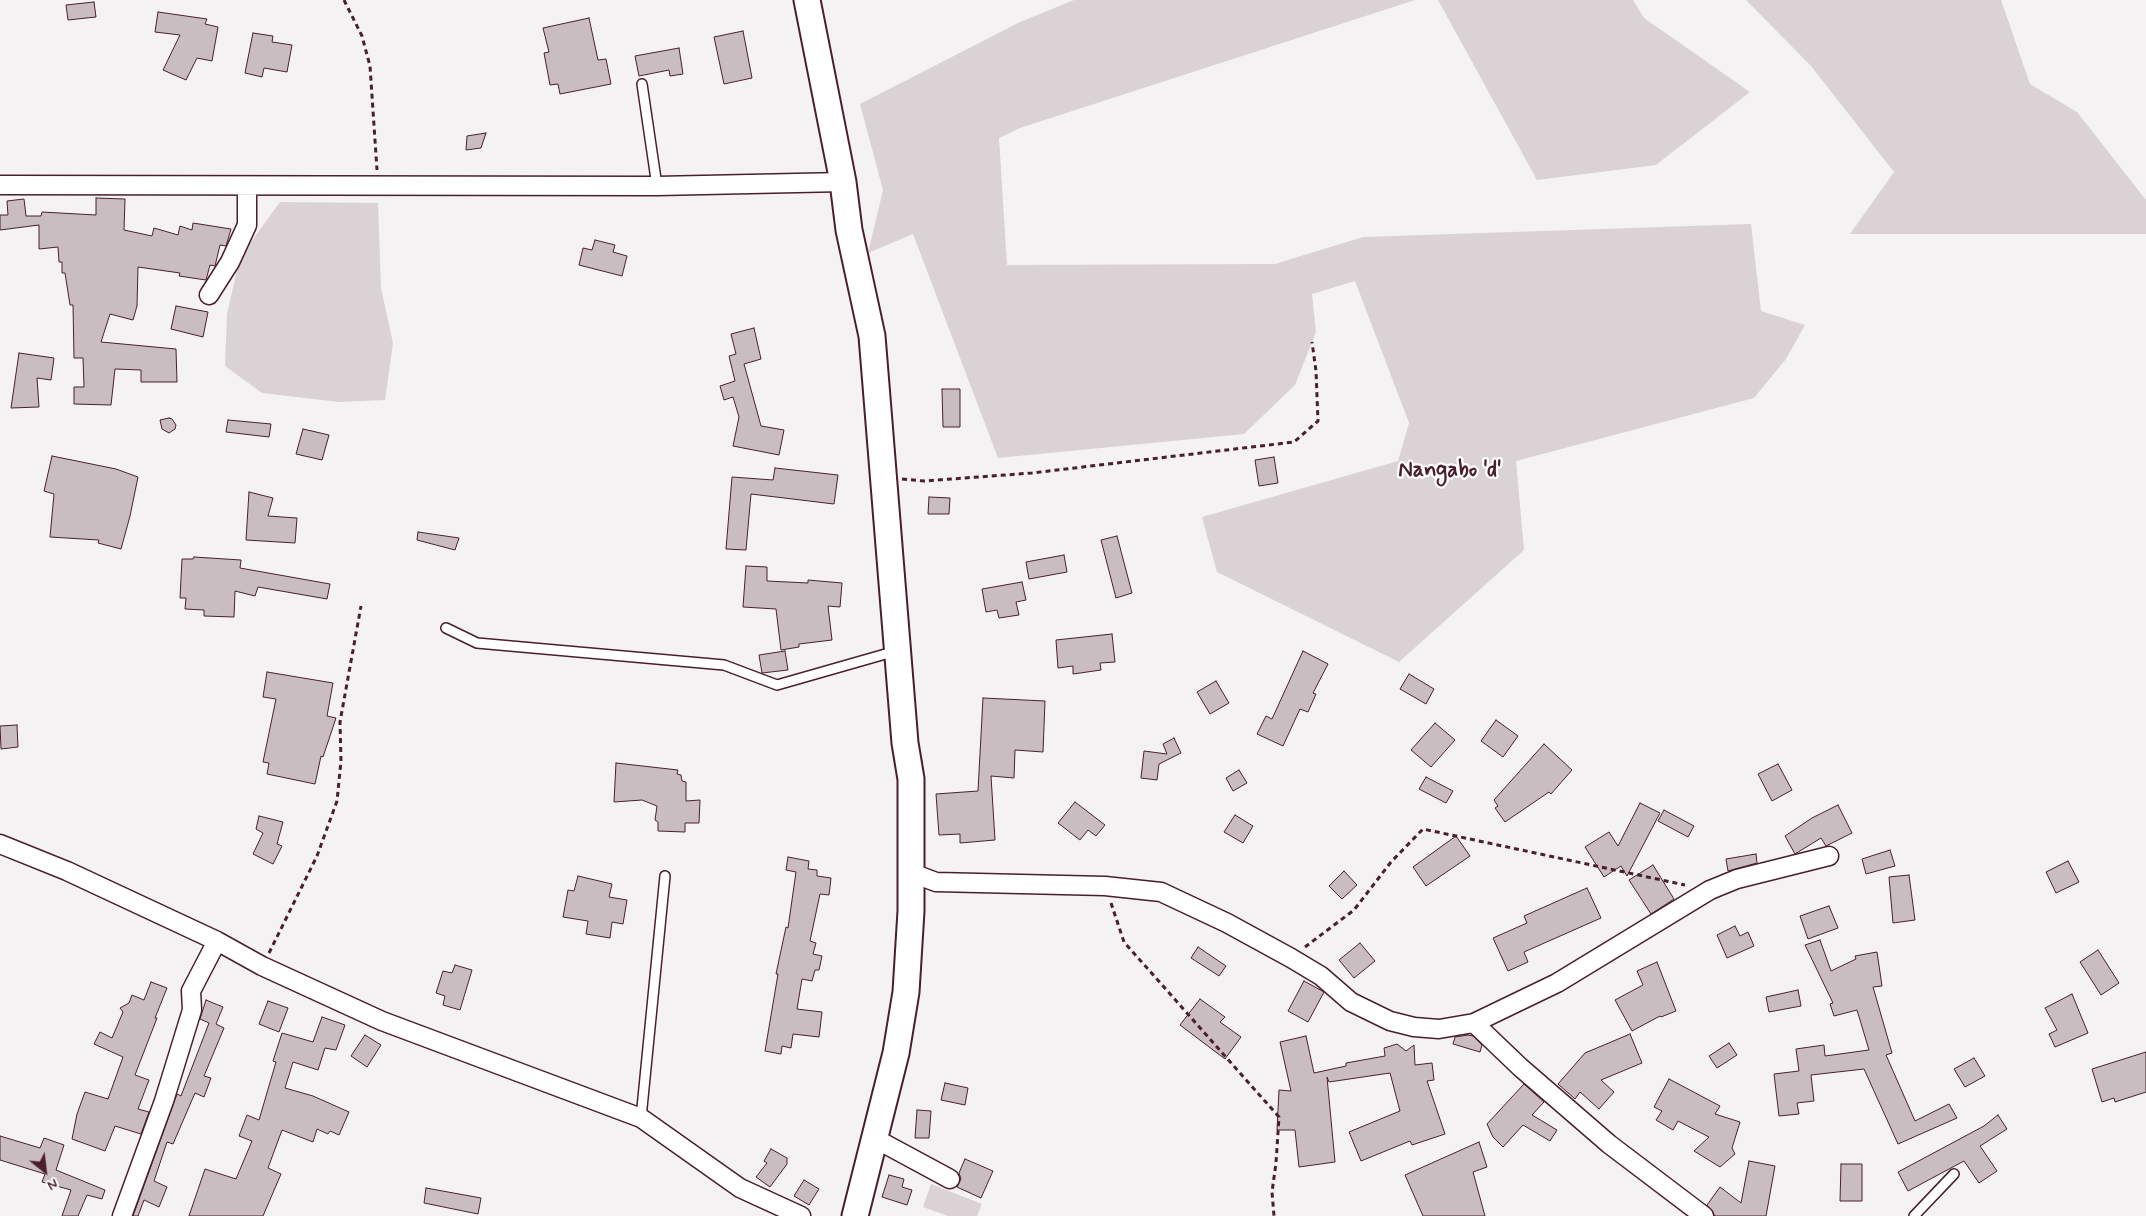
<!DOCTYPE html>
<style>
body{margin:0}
#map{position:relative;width:2146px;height:1216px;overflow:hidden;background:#f4f2f2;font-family:Mynerve,sans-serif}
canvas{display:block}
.north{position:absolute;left:20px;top:1146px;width:50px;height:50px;-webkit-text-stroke:4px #fff;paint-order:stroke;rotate:151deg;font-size:14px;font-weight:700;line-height:20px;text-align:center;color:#4a1f2b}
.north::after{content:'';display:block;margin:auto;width:18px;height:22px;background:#4a1f2b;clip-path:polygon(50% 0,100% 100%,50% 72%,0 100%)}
</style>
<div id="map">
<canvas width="2146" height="1216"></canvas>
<div class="north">N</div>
</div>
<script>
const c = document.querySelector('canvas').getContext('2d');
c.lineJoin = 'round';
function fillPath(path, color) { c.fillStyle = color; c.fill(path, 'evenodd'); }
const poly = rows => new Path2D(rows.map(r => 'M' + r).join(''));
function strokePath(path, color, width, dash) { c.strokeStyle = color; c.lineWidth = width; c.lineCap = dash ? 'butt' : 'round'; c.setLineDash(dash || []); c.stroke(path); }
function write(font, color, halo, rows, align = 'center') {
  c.font = font + ' Mynerve,sans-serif'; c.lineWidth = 4.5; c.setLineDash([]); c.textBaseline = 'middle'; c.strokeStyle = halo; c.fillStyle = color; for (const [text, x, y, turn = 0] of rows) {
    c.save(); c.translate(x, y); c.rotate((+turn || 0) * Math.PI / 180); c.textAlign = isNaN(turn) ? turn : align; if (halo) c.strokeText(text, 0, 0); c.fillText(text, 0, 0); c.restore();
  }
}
fillPath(poly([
 [1074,0,1415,0,1020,128,999,138,1007,265,1275,264,1363,237,1751,224,1761,311,1805,325,1786,359,1754,398,1516,461,1524,550,1399,662,1217,572,1202,517,1398,461,1409,423,1355,281,1312,294,1316,332,1295,385,1244,434,998,458,913,234,868,253,883,190,860,104,1020,22],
 [1438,0,1633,0,1644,18,1750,92,1656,165,1537,180],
 [1746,0,2001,0,2030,84,2077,112,2146,200,2146,234,1850,234,1894,172,1811,66],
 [280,202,378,203,381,288,393,343,385,400,339,402,262,393,225,366,227,314,240,257],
 [931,1184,982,1204,977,1216,948,1216,923,1207]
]), '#dbd2d5');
const building = poly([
 [94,2,96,17,68,20,66,5,94,2],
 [158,12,207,19,205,24,218,27,212,61,197,58,186,80,163,70,180,35,155,32,158,12],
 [589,18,598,60,606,59,611,84,560,94,558,84,550,85,544,53,549,52,543,28,589,18],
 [743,31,752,78,724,84,714,37,743,31],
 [253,33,273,36,272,42,292,45,287,72,264,68,262,77,245,73,253,33],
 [679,48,683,74,670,76,669,70,639,76,635,56,679,48],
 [486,133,481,148,466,150,467,136,486,133],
 [96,198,125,199,124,230,152,236,154,228,178,235,180,226,192,230,193,223,231,229,226,246,220,245,215,266,210,265,206,280,179,276,180,273,138,267,137,306,133,320,110,314,101,342,176,349,177,382,141,382,141,370,115,369,111,405,74,404,74,387,84,387,83,358,74,358,73,305,70,305,65,273,62,273,62,262,59,262,58,247,39,249,39,225,0,230,0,215,8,215,7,201,24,199,26,216,41,216,42,212,96,215,96,198],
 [595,240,615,245,613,252,627,256,622,276,579,265,583,248,592,250,595,240],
 [176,306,208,312,203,337,171,329,176,306],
 [754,328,761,359,744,364,761,426,784,430,779,455,733,446,739,417,733,397,724,400,720,386,735,381,729,356,736,354,731,334,754,328],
 [19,353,54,358,51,380,37,378,39,407,11,408,19,353],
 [942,389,960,389,960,427,943,427,942,389],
 [169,418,172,419,176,425,175,429,169,433,162,429,160,420,169,418],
 [228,420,271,424,269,437,226,432,228,420],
 [303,429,329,435,322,460,296,454,303,429],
 [52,456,116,469,138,477,130,516,121,549,98,543,99,540,50,537,54,494,44,491,52,456],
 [1274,457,1278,483,1259,486,1255,460,1274,457],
 [775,468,838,475,834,504,751,494,746,550,726,549,732,477,773,480,775,468],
 [249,492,273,498,268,516,297,518,295,543,246,540,249,492],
 [929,497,950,498,949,514,928,514,929,497],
 [418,532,459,538,455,550,417,540,418,532],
 [1117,536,1132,593,1116,598,1101,540,1117,536],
 [1064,555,1067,572,1029,579,1026,562,1064,555],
 [194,557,241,560,240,568,330,584,327,599,258,587,255,596,235,591,234,617,204,616,204,610,185,609,186,598,180,598,182,559,193,559,194,557],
 [746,566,767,567,767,581,808,583,808,580,842,583,840,607,828,606,832,640,799,644,799,647,781,650,776,609,743,607,746,566],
 [1022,582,1026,600,1016,602,1019,615,999,618,997,610,986,612,982,589,1022,582],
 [1112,634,1115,662,1100,663,1101,670,1073,674,1073,666,1058,668,1056,640,1112,634],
 [785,651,788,670,762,673,759,655,785,651],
 [1303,651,1328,664,1313,693,1316,694,1308,712,1300,709,1283,746,1257,734,1266,716,1272,719,1303,651],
 [267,672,333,683,327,716,336,718,323,757,321,756,315,784,267,774,269,763,263,762,276,699,263,697,267,672],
 [1409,674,1434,689,1426,704,1400,689,1409,674],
 [1216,681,1229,703,1210,714,1197,692,1216,681],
 [983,698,1045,701,1043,752,1015,750,1014,778,991,776,995,840,960,843,960,834,939,835,936,794,978,791,983,698],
 [1496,720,1518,736,1503,757,1481,741,1496,720],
 [1435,723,1455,740,1431,767,1411,750,1435,723],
 [17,725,18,747,1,749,0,726,17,725],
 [1174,738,1181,753,1159,764,1157,780,1141,778,1144,751,1167,754,1163,744,1174,738],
 [1544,744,1572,770,1551,794,1549,792,1505,822,1495,808,1498,806,1494,800,1544,744],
 [616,763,678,770,677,774,681,775,682,781,686,782,686,801,700,800,699,823,685,823,685,832,658,831,658,822,655,820,657,806,642,800,614,802,616,763],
 [1778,764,1792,790,1772,801,1758,774,1778,764],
 [1239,770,1247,783,1233,791,1226,778,1239,770],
 [1426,777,1453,791,1446,803,1419,789,1426,777],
 [1075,802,1105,825,1096,836,1088,830,1080,840,1058,823,1075,802],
 [1640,803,1660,813,1627,876,1621,866,1604,877,1585,847,1609,832,1618,846,1640,803],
 [1838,805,1852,833,1826,846,1821,838,1795,854,1785,836,1812,818,1838,805],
 [1664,810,1694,826,1688,837,1658,821,1664,810],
 [1235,815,1253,826,1243,843,1224,832,1235,815],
 [259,816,283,822,277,844,282,846,273,864,253,854,263,833,256,829,259,816],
 [1456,836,1470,856,1426,886,1413,867,1456,836],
 [1890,850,1895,866,1866,874,1862,859,1890,850],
 [1756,854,1757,863,1728,871,1726,859,1756,854],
 [788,857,809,861,808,869,817,870,817,876,831,878,829,895,820,894,810,941,816,943,813,954,822,956,819,970,815,970,812,981,802,979,797,1009,822,1012,819,1037,793,1034,791,1048,782,1046,781,1054,765,1051,778,974,776,974,786,927,788,928,796,872,786,870,788,857],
 [2068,861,2079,882,2056,893,2046,872,2068,861],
 [1653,865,1674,899,1651,914,1629,880,1653,865],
 [1344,871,1357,885,1342,899,1329,886,1344,871],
 [1909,875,1915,920,1893,923,1889,877,1909,875],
 [578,876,612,884,609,897,627,900,623,924,612,922,610,938,586,934,588,921,563,917,568,890,574,891,578,876],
 [1587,888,1601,918,1524,952,1528,962,1508,971,1493,938,1527,923,1524,916,1587,888],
 [1829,906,1838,928,1808,939,1800,916,1829,906],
 [1735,926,1740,936,1748,932,1754,946,1727,958,1717,935,1735,926],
 [1820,940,1831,971,1856,959,1855,956,1877,952,1882,986,1873,987,1892,1053,1886,1055,1915,1121,1949,1104,1957,1118,1898,1144,1864,1069,1811,1075,1814,1101,1797,1103,1799,1114,1779,1116,1774,1074,1799,1071,1796,1049,1824,1045,1825,1056,1869,1050,1857,1010,1834,1016,1830,1004,1833,1003,1805,945,1820,940],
 [1360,943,1375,961,1354,978,1339,960,1360,943],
 [1198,947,1226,966,1219,976,1191,958,1198,947],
 [2098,950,2119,983,2101,995,2080,962,2098,950],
 [1657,962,1676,1011,1661,1017,1660,1016,1632,1031,1615,1000,1643,985,1637,971,1657,962],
 [455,965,472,970,460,1010,443,1005,445,996,436,993,443,971,452,973,455,965],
 [1304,981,1324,992,1308,1022,1288,1011,1304,981],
 [151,982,167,988,155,1018,157,1018,135,1075,149,1080,138,1109,149,1112,141,1134,115,1126,105,1151,72,1139,77,1114,85,1092,108,1099,123,1057,94,1044,100,1032,112,1038,123,1012,120,1008,129,1003,132,995,144,1000,151,982],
 [1798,990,1801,1006,1769,1012,1766,997,1798,990],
 [2072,994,2088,1033,2055,1047,2049,1034,2057,1030,2045,1008,2072,994],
 [1200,999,1225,1017,1220,1022,1241,1037,1225,1059,1180,1025,1200,999],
 [206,1000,223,1007,216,1024,224,1028,204,1076,211,1078,204,1097,195,1093,173,1144,167,1142,154,1181,167,1187,159,1207,144,1200,138,1216,133,1216,177,1094,181,1096,209,1023,200,1019,206,1000],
 [268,1001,288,1008,279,1032,259,1024,268,1001],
 [322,1017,345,1025,336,1050,325,1048,318,1070,293,1062,285,1088,313,1096,349,1112,339,1135,330,1131,328,1134,317,1129,313,1142,282,1130,268,1168,281,1174,263,1216,189,1216,205,1169,236,1179,252,1141,239,1136,247,1115,259,1120,276,1062,273,1061,282,1033,313,1042,322,1017],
 [1630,1034,1642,1063,1601,1080,1614,1092,1599,1109,1580,1092,1575,1099,1558,1084,1585,1053,1630,1034],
 [365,1035,381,1045,367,1067,351,1056,365,1035],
 [1468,1035,1473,1036,1482,1045,1480,1052,1453,1044,1455,1037,1468,1035],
 [1306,1036,1314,1073,1346,1066,1346,1063,1385,1056,1384,1048,1397,1044,1406,1051,1414,1045,1415,1065,1432,1063,1434,1080,1427,1081,1445,1134,1412,1145,1410,1141,1361,1161,1349,1132,1400,1111,1390,1073,1329,1082,1327,1077,1335,1162,1299,1167,1295,1130,1277,1130,1279,1090,1291,1091,1280,1042,1306,1036],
 [1729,1043,1737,1055,1717,1068,1709,1056,1729,1043],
 [2146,1052,2146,1092,2115,1102,2114,1098,2102,1102,2092,1069,2146,1052],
 [1974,1058,1985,1076,1965,1087,1954,1069,1974,1058],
 [1669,1079,1720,1106,1715,1114,1740,1122,1732,1148,1735,1154,1720,1167,1694,1151,1709,1137,1678,1121,1673,1130,1656,1120,1662,1111,1654,1107,1669,1079],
 [945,1083,968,1088,965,1105,941,1100,945,1083],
 [1524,1084,1544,1102,1532,1115,1557,1130,1550,1141,1523,1125,1503,1147,1493,1137,1487,1124,1524,1084],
 [917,1110,931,1111,929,1138,915,1138,917,1110],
 [1998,1115,2007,1129,1980,1146,1997,1171,1979,1183,1964,1161,1908,1191,1898,1172,1984,1126,1998,1115],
 [0,1136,40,1148,44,1138,64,1145,56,1170,105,1190,102,1199,87,1195,78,1216,62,1216,71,1190,42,1182,45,1174,0,1160,0,1136],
 [1479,1142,1487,1167,1473,1172,1485,1216,1423,1216,1405,1175,1479,1142],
 [771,1149,787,1158,787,1164,770,1187,756,1177,767,1163,764,1161,771,1149],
 [965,1159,993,1171,981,1198,957,1187,961,1179,959,1173,965,1159],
 [1749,1161,1775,1166,1766,1216,1715,1216,1707,1205,1720,1187,1741,1203,1749,1161],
 [1841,1164,1862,1164,1862,1201,1840,1201,1841,1164],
 [889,1175,904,1179,902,1187,912,1190,907,1205,882,1197,889,1175],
 [804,1180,819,1189,809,1205,794,1196,804,1180],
 [426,1188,481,1198,478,1214,424,1203,426,1188]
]);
fillPath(building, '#cabdc1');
strokePath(building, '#4a1f2b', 1);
const lane = poly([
 [642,84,657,186],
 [446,628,477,643,724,665,777,685,896,651],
 [641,1118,665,876],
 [1914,1216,1954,1174]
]);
const street = poly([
 [0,185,657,186,843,182],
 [209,295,230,262,247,225,247,186],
 [0,844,67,871,217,941,262,966,382,1021,641,1118,740,1188,801,1216],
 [912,873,936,882,1105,886,1161,892,1227,923,1291,958,1321,976,1351,1002,1390,1021,1414,1027,1439,1029,1474,1023,1520,1067,1609,1144,1704,1216],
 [1474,1023,1557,983,1710,890,1737,879,1829,856],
 [874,1138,950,1179],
 [122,1216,164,1101,192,1010,191,991,217,941]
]);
const secondary = poly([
 [807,0,843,182,849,230,872,336,905,743,911,779,911,911,906,992,896,1053,855,1216]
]);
strokePath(lane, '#4a1f2b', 12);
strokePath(street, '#4a1f2b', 21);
strokePath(secondary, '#4a1f2b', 29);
strokePath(poly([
 [344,0,362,36,370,66,377,170],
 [902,479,924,481,1032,473,1294,442,1318,421,1316,371,1312,342],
 [1111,903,1124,942,1279,1117,1276,1163,1272,1192,1274,1216],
 [1305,947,1354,910,1391,862,1423,829,1685,885],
 [269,953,317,856,337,801,341,761,340,722,361,606]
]), '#4a1f2b', 3, [5, 4]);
strokePath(lane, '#fff', 9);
strokePath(street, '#fff', 18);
strokePath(secondary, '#fff', 25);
write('bold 22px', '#4a1f2b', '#fff', [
 ["Nangabo 'd'",1450,471]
]);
</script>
